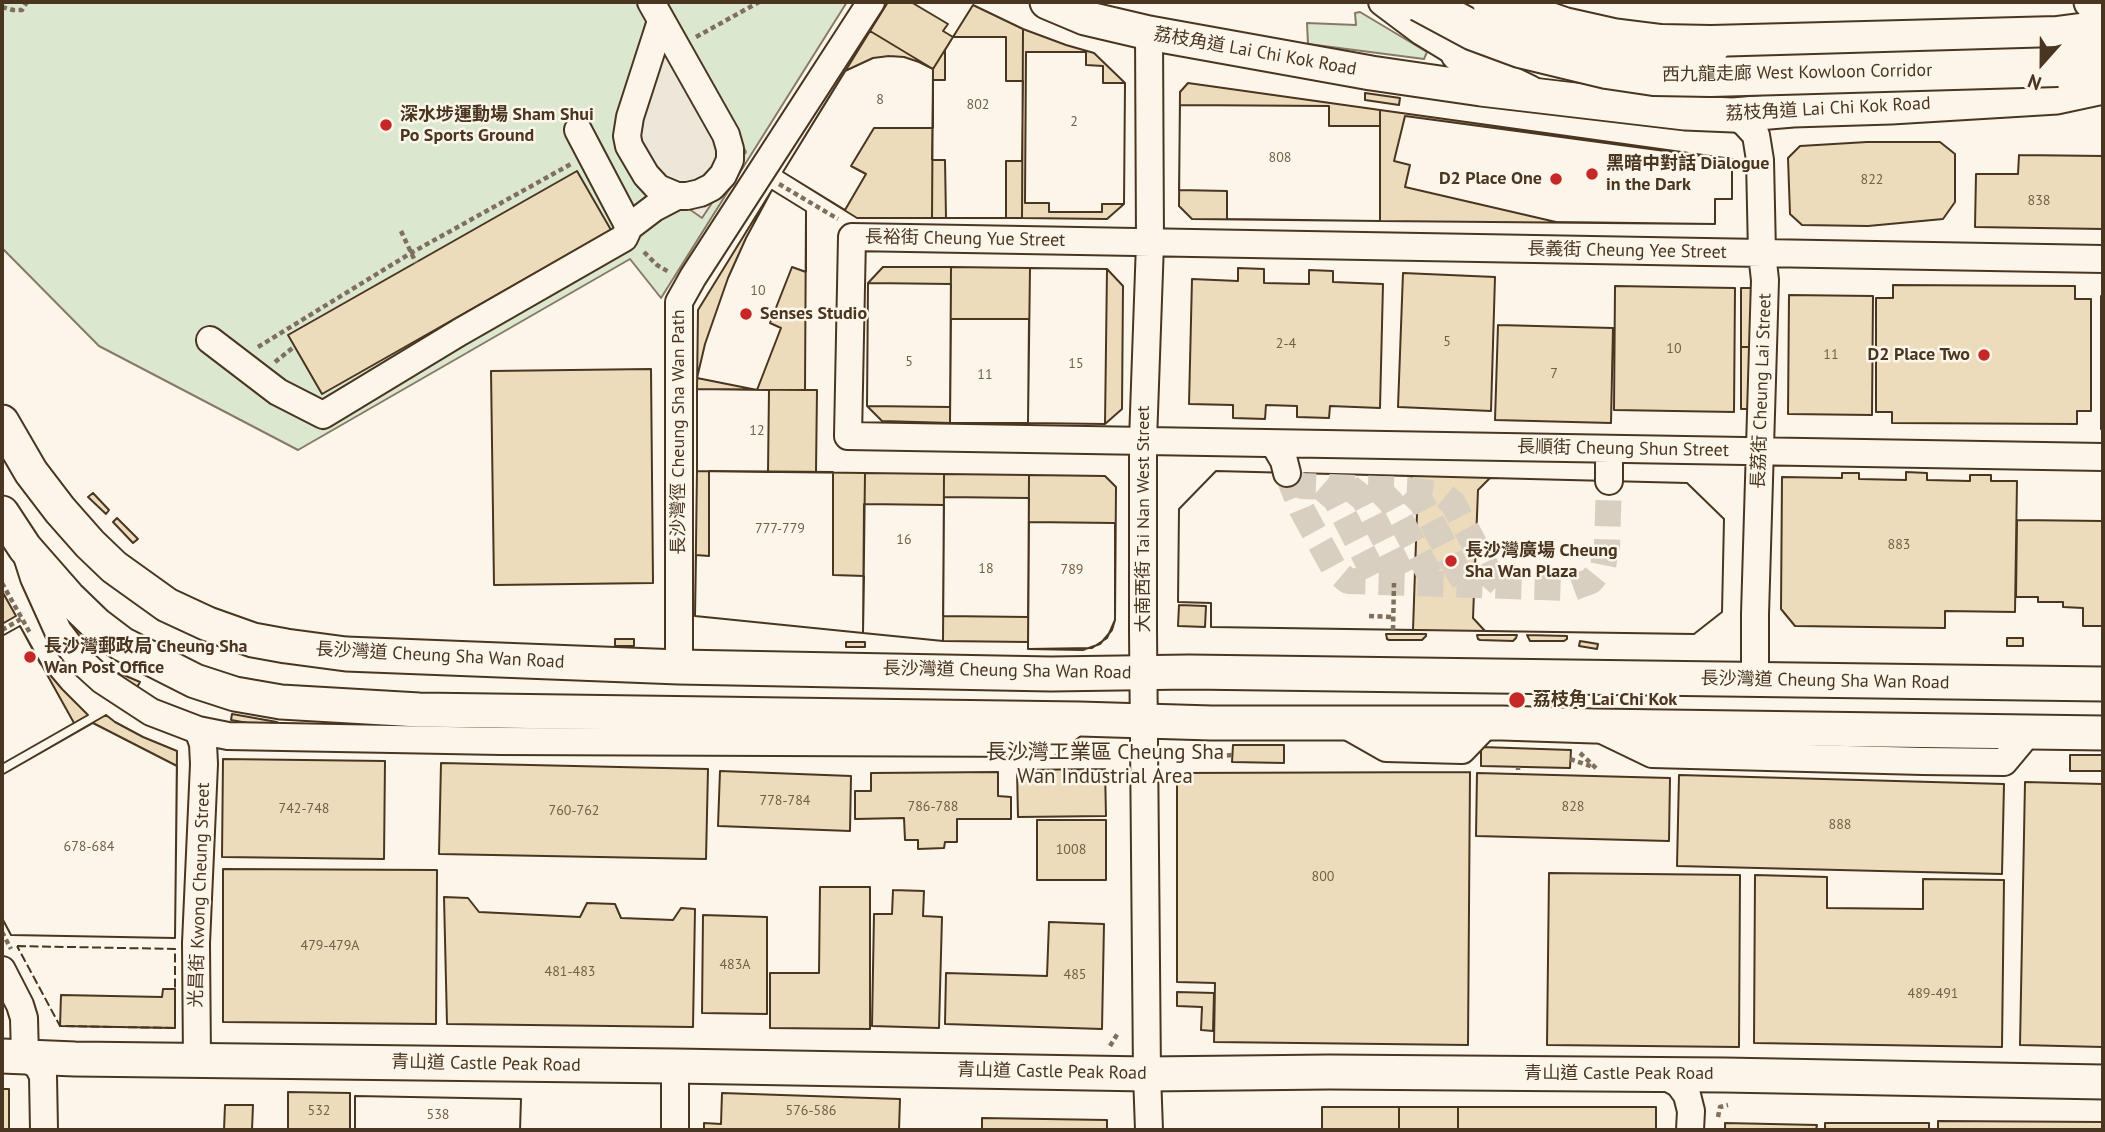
<!DOCTYPE html>
<meta charset="utf-8">
<style>
body{margin:0}
#map{position:relative;width:2105px;height:1132px;overflow:hidden;background:#fbf6e9;font-family:"PT Sans",sans-serif}
canvas{display:block}
.frame{position:absolute;inset:0;border:4px solid #4a3520;pointer-events:none}
.north{position:absolute;left:2007px;top:28px;width:70px;height:70px;-webkit-text-stroke:5px #fbf6e9;paint-order:stroke;rotate:201deg;font-size:19px;font-weight:700;line-height:28px;text-align:center;color:#4a3520}
.north::after{content:'';display:block;margin:auto;width:24px;height:32px;background:#4a3520;clip-path:polygon(50% 0,100% 100%,50% 72%,0 100%)}
</style>
<div id="map">
<canvas width="2105" height="1132"></canvas>
<div class="frame"></div>
<div class="north">N</div>
</div>
<script>
const c = document.querySelector('canvas').getContext('2d');
c.lineJoin = 'round';
function fillPath(path, color) { c.fillStyle = color; c.fill(path, 'evenodd'); }
const poly = rows => new Path2D(rows.map(r => 'M' + r).join(''));
function strokePath(path, color, width, dash) { c.strokeStyle = color; c.lineWidth = width; c.lineCap = dash ? 'butt' : 'round'; c.setLineDash(dash || []); c.stroke(path); }
function write(font, color, halo, rows, align = 'center') {
  c.font = font + ' "PT Sans","Noto Sans TC",sans-serif'; c.lineWidth = 5; c.setLineDash([]); c.textBaseline = 'middle'; c.strokeStyle = halo; c.fillStyle = color; for (const [text, x, y, turn = 0] of rows) {
    c.save(); c.translate(x, y); c.rotate((+turn || 0) * Math.PI / 180); c.textAlign = isNaN(turn) ? turn : align; if (halo) c.strokeText(text, 0, 0); c.fillText(text, 0, 0); c.restore();
  }
}
const green = poly([
 [2,2,847,2,661,298,630,259,298,450,99,346,2,248,2,2],
 [1360,12,1427,52,1424,59,1308,44,1307,23,1356,25,1355,13,1360,12]
]);
fillPath(green, '#dce7d0');
strokePath(green, '#887966', 2);
const parking = poly([
 [664,2,746,152,702,218,682,204,616,134,650,7,664,2]
]);
fillPath(parking, '#ede7d9');
strokePath(parking, '#887966', 2);
const building = poly([
 [888,2,911,2,948,24,943,31,953,37,933,69,870,31,888,2],
 [973,5,1023,29,1022,218,932,218,933,69,973,5],
 [1023,29,1066,45,1094,53,1125,83,1124,204,1107,219,1022,218,1023,29],
 [870,31,933,69,932,218,857,218,783,172,870,31],
 [953,37,1006,37,1006,81,1023,81,1022,161,1006,161,1006,218,946,218,945,160,932,160,933,80,945,80,945,50,953,37],
 [1026,52,1086,52,1086,65,1103,66,1103,83,1125,83,1124,204,1102,204,1102,212,1049,212,1049,203,1025,203,1026,52],
 [889,56,904,57,919,62,933,69,933,128,874,128,851,166,866,174,845,210,783,172,845,71,873,58,889,56],
 [1188,83,1380,110,1380,221,1192,219,1179,206,1180,92,1188,83],
 [1365,93,1400,98,1399,105,1365,100,1365,93],
 [1180,105,1329,106,1329,126,1380,126,1380,221,1227,219,1227,191,1179,190,1180,105],
 [1380,110,1732,159,1732,199,1715,199,1715,224,1380,221,1380,110],
 [1405,116,1732,160,1732,199,1715,199,1715,224,1556,222,1405,187,1410,165,1394,161,1405,116],
 [1867,142,1940,142,1955,154,1955,202,1943,219,1868,226,1802,225,1790,214,1788,158,1800,146,1867,142],
 [2019,155,2103,156,2103,229,1975,227,1976,174,2018,174,2019,155],
 [577,171,611,230,322,394,288,335,577,171],
 [772,190,806,211,805,390,697,389,698,310,772,190],
 [772,190,806,211,806,272,792,267,770,323,781,328,757,390,697,378,705,344,728,278,746,238,772,190],
 [883,267,951,267,950,423,882,421,867,406,868,283,883,267],
 [951,267,1030,268,1028,423,950,423,951,267],
 [1030,268,1107,269,1123,286,1122,409,1105,424,1028,423,1030,268],
 [1030,268,1107,269,1105,424,1028,423,1030,268],
 [1238,268,1264,269,1264,283,1309,284,1309,270,1333,271,1333,282,1383,284,1380,408,1330,406,1329,418,1297,417,1297,406,1266,405,1265,419,1233,418,1233,405,1189,404,1192,279,1238,281,1238,268],
 [1403,273,1495,277,1491,411,1398,407,1403,273],
 [868,283,951,284,950,407,867,406,868,283],
 [1893,285,2075,286,2075,299,2091,299,2091,411,2077,411,2077,424,1892,423,1892,412,1876,412,1876,298,1893,298,1893,285],
 [1615,286,1735,288,1734,412,1614,410,1615,286],
 [1741,288,1751,288,1751,347,1741,347,1741,288],
 [1789,295,1873,296,1872,415,1788,414,1789,295],
 [2101,296,2103,296,2103,429,2101,429,2101,296],
 [951,319,1029,319,1028,423,950,423,951,319],
 [1498,325,1613,328,1611,423,1495,420,1498,325],
 [1741,347,1751,347,1751,409,1741,409,1741,347],
 [651,369,653,583,494,585,491,371,651,369],
 [697,389,817,390,816,472,697,471,697,389],
 [697,389,769,390,768,472,697,471,697,389],
 [697,471,865,473,863,633,695,616,697,471],
 [709,471,833,472,833,575,864,576,863,633,695,616,696,555,709,556,709,471],
 [1216,471,1687,483,1724,519,1722,612,1694,634,1211,627,1211,603,1178,602,1179,509,1216,471],
 [1216,471,1409,476,1418,483,1413,630,1211,627,1211,603,1178,602,1179,509,1216,471],
 [1906,472,1927,473,1927,480,1970,481,1970,475,1991,475,1991,481,2017,481,2015,612,1945,611,1945,628,1795,626,1781,609,1782,477,1842,478,1842,473,1859,473,1859,479,1906,480,1906,472],
 [865,473,944,474,943,641,863,633,865,473],
 [944,474,1029,475,1028,642,943,641,944,474],
 [1029,475,1105,476,1116,487,1115,620,1107,638,1092,648,1028,649,1029,475],
 [1490,478,1687,483,1724,519,1722,612,1694,634,1485,631,1473,618,1478,490,1490,478],
 [93,493,109,510,106,514,88,497,93,493],
 [944,497,1029,498,1028,617,943,616,944,497],
 [864,504,944,505,943,641,863,633,864,504],
 [117,518,138,539,133,543,113,522,117,518],
 [2017,520,2103,521,2103,626,2083,626,2083,608,2063,607,2063,602,2038,602,2038,597,2016,597,2017,520],
 [1029,522,1115,523,1115,620,1112,630,1100,644,1083,650,1028,649,1029,522],
 [2,591,16,616,2,624,2,591],
 [1179,605,1206,606,1205,627,1178,626,1179,605],
 [20,626,40,663,62,689,88,715,2,764,2,636,20,626],
 [20,626,74,723,2,764,2,636,20,626],
 [1386,634,1426,634,1426,636,1422,640,1389,640,1387,639,1386,634],
 [1477,635,1517,635,1516,638,1513,641,1480,640,1478,639,1477,635],
 [1527,635,1567,636,1567,639,1564,641,1530,641,1527,635],
 [2007,638,2023,638,2023,646,2007,646,2007,638],
 [615,639,634,639,634,646,615,646,615,639],
 [1580,641,1598,644,1597,649,1579,646,1580,641],
 [846,642,865,642,865,647,846,647,846,642],
 [119,673,140,682,136,689,116,679,119,673],
 [232,714,277,722,276,728,231,720,232,714],
 [106,715,115,722,143,737,177,751,175,938,11,935,2,918,2,775,106,715],
 [93,723,177,766,175,938,11,935,2,918,2,775,93,723],
 [1233,745,1284,745,1284,763,1232,762,1233,745],
 [1481,747,1571,750,1570,768,1481,766,1481,747],
 [2070,755,2103,755,2103,771,2070,771,2070,755],
 [223,759,385,761,384,859,222,857,223,759],
 [441,763,708,769,706,859,439,854,441,763],
 [1105,769,1106,816,1018,817,1017,770,1105,769],
 [720,771,851,776,850,831,718,826,720,771],
 [998,772,998,796,1011,797,1011,819,957,819,957,842,945,842,944,848,918,849,918,840,905,840,904,818,855,819,855,791,871,791,871,773,998,772],
 [1470,772,1468,1045,1214,1042,1215,983,1177,982,1177,773,1470,772],
 [1477,773,1670,778,1669,841,1476,836,1477,773],
 [1679,775,2004,784,2002,874,1677,866,1679,775],
 [2025,782,2103,784,2103,1047,2020,1045,2025,782],
 [1037,820,1106,820,1106,880,1037,880,1037,820],
 [223,869,437,870,436,1024,223,1022,223,869],
 [1549,873,1740,875,1739,1047,1547,1045,1549,873],
 [1755,875,1827,877,1827,908,1923,909,1923,879,2004,880,2002,1047,1754,1043,1755,875],
 [820,887,870,887,870,1029,770,1028,770,973,819,973,820,887],
 [893,890,924,891,923,916,942,917,939,1028,872,1026,874,914,892,914,893,890],
 [444,897,468,898,479,912,580,917,587,903,615,904,621,918,673,920,681,908,695,909,693,1027,447,1024,444,897],
 [703,915,767,917,767,1014,702,1013,703,915],
 [1049,922,1104,924,1102,1029,945,1024,946,973,1047,976,1049,922],
 [163,989,175,989,175,1028,60,1026,61,995,162,997,163,989],
 [1177,992,1214,993,1213,1031,1201,1030,1202,1007,1177,1006,1177,992],
 [2,1089,9,1089,9,1130,2,1130,2,1089],
 [288,1092,350,1093,350,1130,288,1130,288,1092],
 [722,1093,900,1099,899,1130,704,1130,704,1123,721,1124,722,1093],
 [355,1096,521,1099,520,1130,355,1130,355,1096],
 [355,1096,521,1099,520,1130,355,1130,355,1096],
 [225,1105,253,1105,252,1130,224,1130,225,1105],
 [1322,1107,1399,1107,1399,1130,1322,1130,1322,1107],
 [1399,1107,1458,1107,1458,1130,1399,1130,1399,1107],
 [1458,1107,1656,1107,1656,1130,1458,1130,1458,1107],
 [982,1118,1107,1120,1107,1130,982,1130,982,1118],
 [1938,1121,2103,1122,2103,1130,1938,1130,1938,1121],
 [1725,1123,1817,1125,1816,1130,1725,1130,1725,1123],
 [1825,1123,1929,1123,1929,1130,1825,1130,1825,1123]
]);
fillPath(building, '#ecdcbc');
strokePath(building, '#4a3520', 2);
strokePath(poly([
 [1287,473,1302,510,1335,570,1348,581,1572,588,1591,581,1603,566,1607,546,1609,481],
 [1291,481,1302,486,1409,490,1443,495,1453,503,1491,576,1502,586],
 [1321,487,1336,500,1375,576,1384,583],
 [1349,487,1364,499,1403,576,1412,583],
 [1378,489,1391,502,1430,575,1440,584],
 [1409,490,1422,503,1461,577,1470,585]
]), '#d8cfc1', 26, [26, 13]);
const minor = poly([
 [651,2,726,135,730,149,730,160,723,175,712,187,700,193,687,196,677,196,658,188,646,175,629,146,627,136,630,117,661,21],
 [1382,2,1422,32,1458,54,1530,89],
 [1149,33,1150,243,1143,441,1143,630,1147,1074,1149,1130],
 [1733,115,1745,123,1756,135,1760,160,1762,253,1765,280,1755,614,1755,679],
 [578,130,629,227],
 [2103,259,852,237,848,436,2103,457],
 [210,340,278,392,323,415,460,332,624,238,629,227,654,208,677,196],
 [1274,444,1284,461,1287,473],
 [1609,449,1609,481],
 [26,553,34,578,58,631,81,661,102,680,151,712,198,730,228,736,501,741,1049,743,1080,719],
 [679,667,679,302,693,277,871,2],
 [1342,723,1386,748,1462,750,1488,723],
 [1596,727,1652,754,1923,761,2004,762,2029,732],
 [2,970,20,1005,24,1018,25,1057,38,1066,43,1076,44,1130],
 [197,1060,196,943,204,764,203,744,198,730],
 [675,1066,675,1130],
 [1663,1075,1679,1084,1687,1095,1691,1111,1690,1130]
]);
const major = poly([
 [1047,2,1085,18,1149,33,1371,73,1481,89,1685,113,1733,115,1793,110,1891,107,2057,97,2103,87],
 [2091,2,2103,4],
 [1458,54,1454,35,1455,18,1464,2],
 [2,422,31,472,60,510,90,544,114,567,167,605,208,624,253,640,286,646,346,654,679,667,1051,674,1189,672,2103,684],
 [2,513,25,548,68,597,97,625,122,644,195,681,235,694,281,702,419,710,1080,719,1211,723,1502,723,1594,726,2103,733],
 [2,1056,75,1059,675,1066,1147,1074,1329,1072,1724,1075,2103,1082]
]);
const highway = poly([
 [1711,45,2057,36,2103,30],
 [2058,67,2103,68]
]);
strokePath(minor, '#4a3520', 30);
strokePath(major, '#4a3520', 37);
strokePath(highway, '#4a3520', 42);
strokePath(poly([
 [2,7,13,10,22,10,27,2],
 [696,37,759,2],
 [779,184,838,219],
 [401,231,416,263],
 [644,252,657,265,669,272],
 [258,347,411,253,571,164],
 [275,362,295,346],
 [2,583,30,633],
 [1369,616,1394,617],
 [2,630,21,619],
 [1393,630,1394,583],
 [1580,753,1597,769],
 [1210,757,1233,755],
 [1570,759,1593,767],
 [1518,767,1518,770],
 [2,932,11,949],
 [1110,1046,1118,1033],
 [1718,1117,1720,1107,1728,1105]
]), '#7f6f5c', 4.5, [5, 3.5]);
strokePath(minor, '#fbf6e9', 26);
strokePath(major, '#fbf6e9', 33);
strokePath(highway, '#fbf6e9', 38);
const highwayBridge = poly([
 [1420,2,1474,31,1520,48,1607,69,1654,76,1711,77,2058,67],
 [1492,2,1564,27,1613,38,1661,44,1711,45]
]);
strokePath(highwayBridge, '#4a3520', 42, []);
strokePath(highwayBridge, '#fbf6e9', 38);
strokePath(poly([
 [17,946,175,949,175,1028,60,1026,17,946]
]), '#4a3520', 2, [9, 3.5]);
for (const [x, y, r, color] of [
 [386,125,7,"#c62828"],
 [1592,174,7,"#c62828"],
 [1556,179,7,"#c62828"],
 [746,314,7,"#c62828"],
 [1984,355,7,"#c62828"],
 [1451,561,7,"#c62828"],
 [30,657,7,"#c62828"],
 [1517,700,9,"#c62828"]
]) { const dot = new Path2D(); dot.arc(x, y, r, 0, 2 * Math.PI); c.fillStyle = color; c.fill(dot); strokePath(dot, '#fbf6e9', 2.5); }
write('14px', '#725f47', null, [
 ["8",880,100],
 ["802",978,105],
 ["2",1074,122],
 ["808",1280,158],
 ["822",1872,180],
 ["838",2039,201],
 ["10",758,291],
 ["5",1447,342],
 ["2-4",1286,344],
 ["10",1674,349],
 ["11",1831,355],
 ["5",909,362],
 ["15",1076,364],
 ["7",1554,374],
 ["11",985,375],
 ["12",757,431],
 ["777-779",780,529],
 ["16",904,540],
 ["883",1899,545],
 ["18",986,569],
 ["789",1072,570],
 ["778-784",785,801],
 ["786-788",933,807],
 ["828",1573,807],
 ["742-748",304,809],
 ["760-762",574,811],
 ["888",1840,825],
 ["678-684",89,847],
 ["1008",1071,850],
 ["800",1323,877],
 ["479-479A",330,946],
 ["483A",735,965],
 ["481-483",570,972],
 ["485",1075,975],
 ["489-491",1933,994],
 ["532",319,1111],
 ["576-586",811,1111],
 ["538",438,1115]
]);
write('18px', '#4a3520', '#fbf6e9', [
 ["荔枝角道 Lai Chi Kok Road",1255,52,10],
 ["西九龍走廊 West Kowloon Corridor",1797,73,-1],
 ["荔枝角道 Lai Chi Kok Road",1828,109,-3],
 ["長裕街 Cheung Yue Street",965,239,1],
 ["長義街 Cheung Yee Street",1627,251,1],
 ["長荔街 Cheung Lai Street",1762,391,-88],
 ["長沙灣徑 Cheung Sha Wan Path",679,432,-90],
 ["長順街 Cheung Shun Street",1623,449,1],
 ["大南西街 Tai Nan West Street",1144,519,-90],
 ["長沙灣道 Cheung Sha Wan Road",440,656,3],
 ["長沙灣道 Cheung Sha Wan Road",1007,671,1],
 ["長沙灣道 Cheung Sha Wan Road",1825,681,1],
 ["光昌街 Kwong Cheung Street",200,895,-88],
 ["青山道 Castle Peak Road",486,1064,1],
 ["青山道 Castle Peak Road",1052,1072,1],
 ["青山道 Castle Peak Road",1619,1074]
]);
write('bold 18px', '#4a3520', '#fbf6e9', [
 ["深水埗運動場 Sham Shui",400,115],
 ["Po Sports Ground",400,136],
 ["黑暗中對話 Dialogue",1606,164],
 ["in the Dark",1606,185],
 ["D2 Place One",1542,179,"right"],
 ["Senses Studio",760,314],
 ["D2 Place Two",1970,355,"right"],
 ["長沙灣廣場 Cheung",1465,551],
 ["Sha Wan Plaza",1465,572],
 ["長沙灣郵政局 Cheung Sha",44,647],
 ["Wan Post Office",44,668],
 ["荔枝角 Lai Chi Kok",1533,700]
], 'left');
write('21px', '#4a3520', '#fbf6e9', [
 ["長沙灣工業區 Cheung Sha",1105,753],
 ["Wan Industrial Area",1105,777]
]);
</script>
